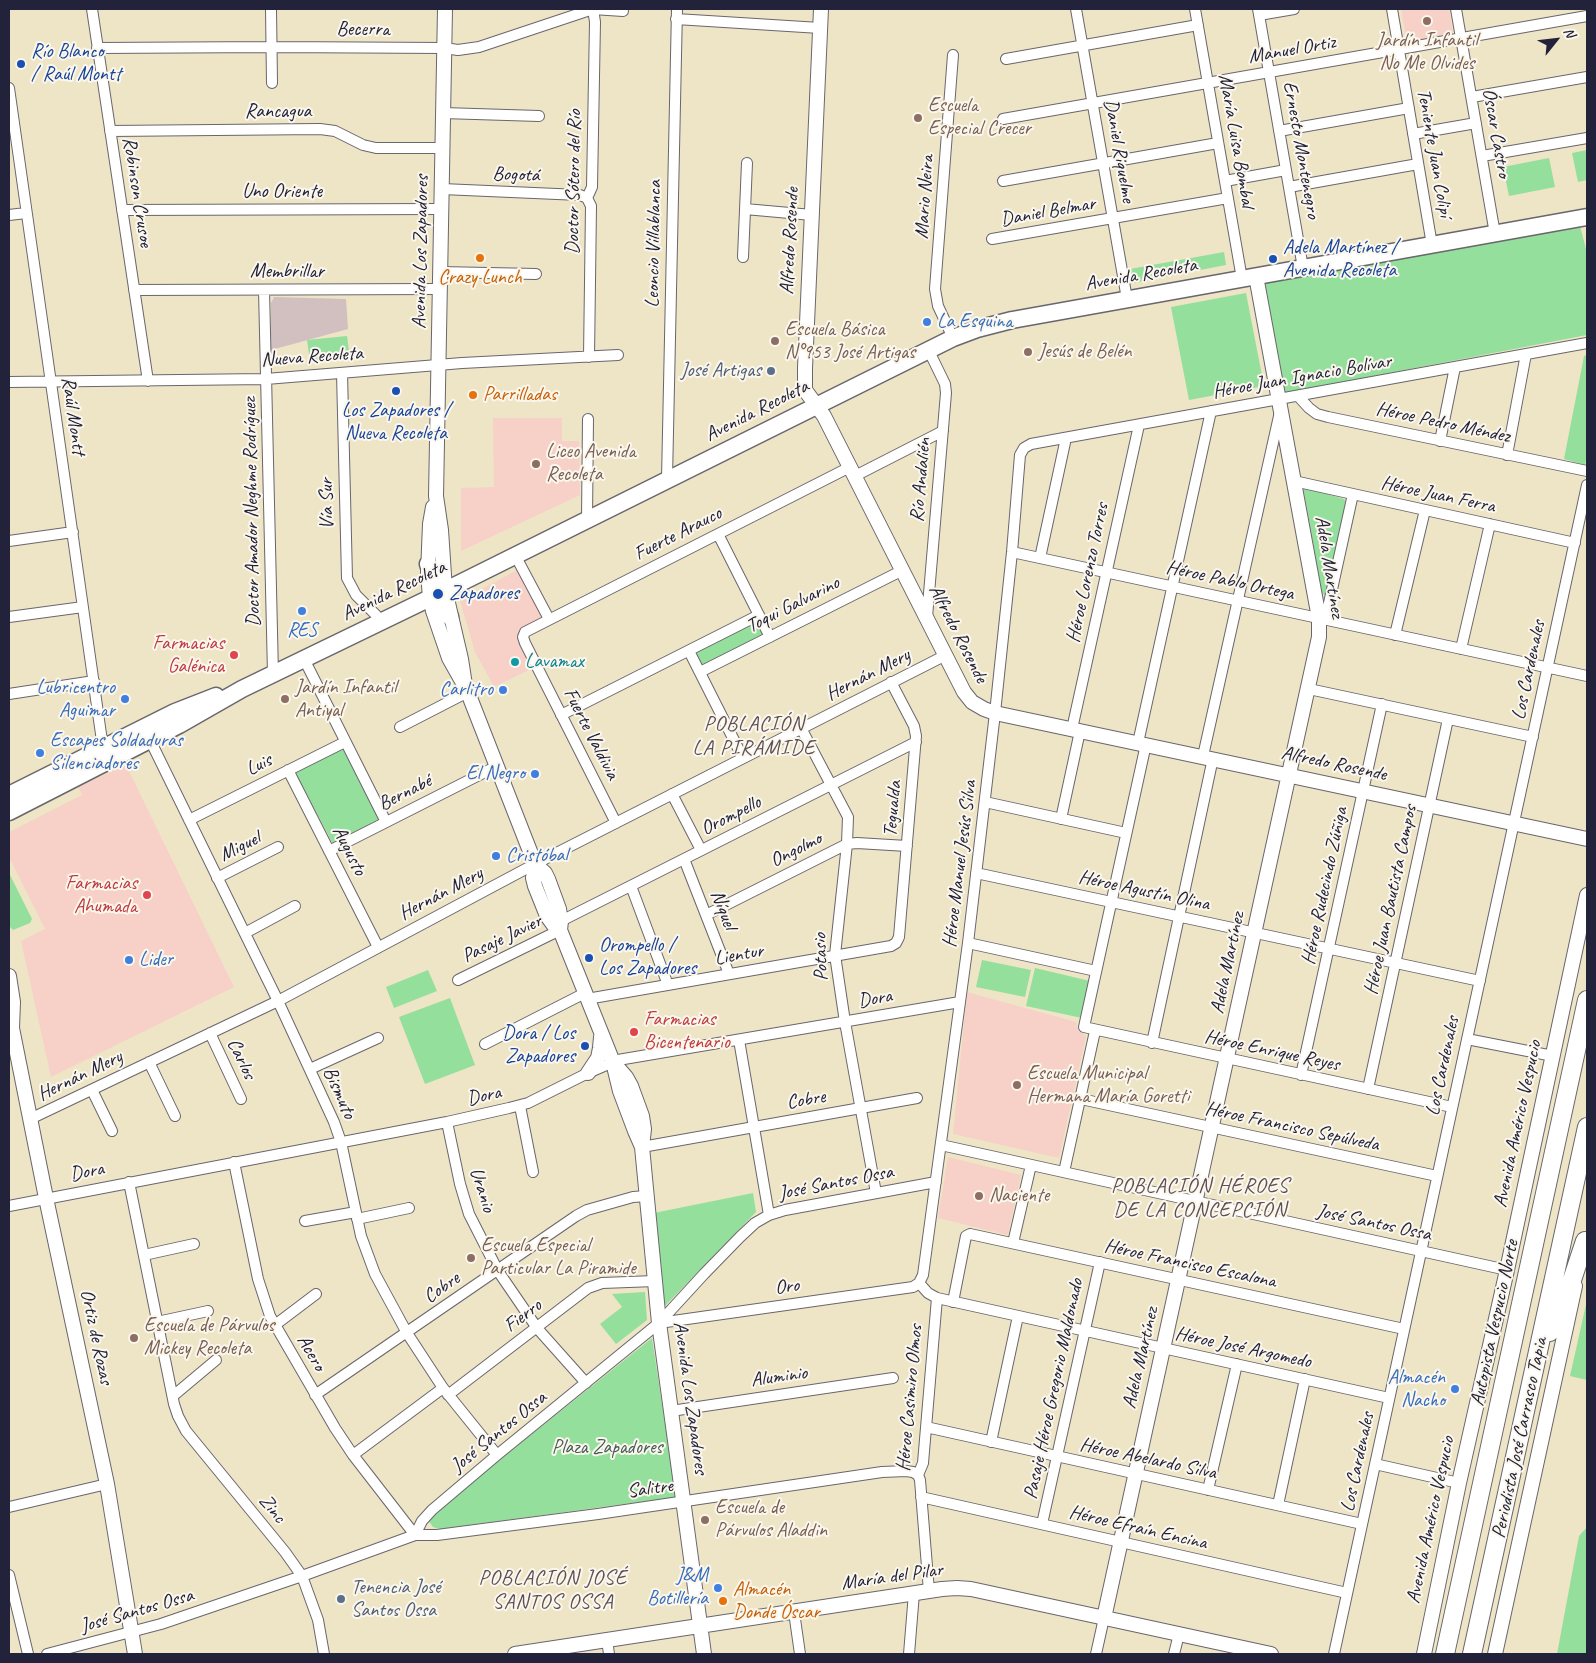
<!DOCTYPE html>
<meta charset="utf-8">
<style>
body{margin:0}
#map{position:relative;width:1596px;height:1663px;overflow:hidden;background:#eee4c6;font-family:Caveat,sans-serif}
canvas{display:block}
.frame{position:absolute;inset:0;border:10px solid #22223b;pointer-events:none}
.north{position:absolute;left:1531px;top:15px;width:50px;height:50px;-webkit-text-stroke:4px #fbf7ec;paint-order:stroke;rotate:61deg;font-size:14px;font-weight:700;line-height:20px;text-align:center;color:#22223b}
.north::after{content:'';display:block;margin:auto;width:18px;height:22px;background:#22223b;clip-path:polygon(50% 0,100% 100%,50% 72%,0 100%)}
</style>
<div id="map">
<canvas width="1596" height="1663"></canvas>
<div class="frame"></div>
<div class="north">N</div>
</div>
<script>
const c = document.querySelector('canvas').getContext('2d');
c.lineJoin = 'round';
function fillPath(path, color) { c.fillStyle = color; c.fill(path, 'evenodd'); }
const poly = rows => new Path2D(rows.map(r => 'M' + r).join(''));
function strokePath(path, color, width, dash) { c.strokeStyle = color; c.lineWidth = width; c.lineCap = dash ? 'butt' : 'round'; c.setLineDash(dash || []); c.stroke(path); }
function write(font, color, halo, rows, align = 'center') {
  c.font = font + ' Caveat,sans-serif'; c.lineWidth = 4; c.setLineDash([]); c.textBaseline = 'middle'; c.strokeStyle = halo; c.fillStyle = color; for (const [text, x, y, turn = 0] of rows) {
    c.save(); c.translate(x, y); c.rotate((+turn || 0) * Math.PI / 180); c.textAlign = isNaN(turn) ? turn : align; if (halo) c.strokeText(text, 0, 0); c.fillText(text, 0, 0); c.restore();
  }
}
fillPath(poly([
 [1401,9,1449,9,1453,33,1407,42],
 [493,418,562,418,562,441,579,441,580,495,461,551,461,488,494,487],
 [517,570,542,618,518,630,533,668,494,687,475,652,460,601],
 [126,765,234,987,51,1077,21,941,45,929,9,857,9,832,82,795,78,787],
 [967,992,1076,1022,1078,1030,1086,1036,1059,1158,953,1134],
 [948,1157,1021,1175,1008,1235,938,1218]
]), '#f7d1c7');
fillPath(poly([
 [274,297,346,299,348,329,271,350,271,303]
]), '#d2bfc0');
fillPath(poly([
 [1587,150,1587,180,1578,182,1572,153],
 [1549,158,1555,187,1509,196,1503,167],
 [1580,226,1587,253,1587,335,1285,393,1263,281],
 [1224,252,1226,265,1133,283,1130,269],
 [1246,293,1264,386,1189,400,1171,307],
 [347,336,350,358,310,362,307,340],
 [1587,355,1587,456,1585,465,1564,459,1584,356],
 [1303,487,1344,499,1347,504,1327,597,1322,593],
 [754,622,760,623,765,634,703,666,696,654,697,651],
 [342,745,381,819,333,844,294,770],
 [9,873,32,919,30,923,13,930,9,926],
 [982,960,1031,970,1025,997,976,987],
 [1035,968,1090,981,1082,1018,1026,1006],
 [428,970,437,991,394,1008,386,987],
 [450,998,475,1065,425,1084,399,1017],
 [753,1193,756,1212,664,1307,654,1213],
 [645,1292,647,1320,616,1344,600,1324,622,1307,612,1294],
 [1587,1300,1587,1380,1570,1376],
 [652,1338,676,1497,440,1529,433,1527,428,1520,437,1510],
 [1587,1527,1587,1654,1557,1654,1579,1536]
]), '#94df9c');
const street = poly([
 [92,9,148,381],
 [271,9,272,83],
 [1076,9,1127,299],
 [1195,9,1242,279],
 [1258,9,1303,268],
 [1392,9,1432,245],
 [1456,9,1495,234],
 [1259,15,1294,9],
 [676,19,820,28],
 [97,48,272,47,444,48,458,50,479,47,593,9,623,11],
 [953,55,935,289,938,306,953,338],
 [1006,59,1198,25],
 [9,88,103,748],
 [1472,97,1587,77],
 [443,113,539,116],
 [1003,119,1587,16],
 [110,131,320,129,335,131,363,145,376,148,442,148],
 [1279,131,1409,108],
 [1413,134,1476,123],
 [1482,156,1587,138],
 [1003,181,1218,143],
 [1225,181,1286,170],
 [1289,187,1418,164],
 [442,189,580,195,587,198],
 [587,198,592,187,595,22,593,9],
 [587,198,591,206,589,357],
 [745,209,812,215],
 [122,210,441,209],
 [9,215,26,213],
 [992,239,1228,198],
 [743,257,747,163],
 [440,272,536,274],
 [134,290,440,289],
 [264,290,273,674],
 [342,373,347,578,356,595,382,621],
 [9,382,266,379,462,363,618,355],
 [1298,396,1309,408,1317,414,1328,417,1587,471],
 [1440,441,1455,367],
 [1507,455,1526,354],
 [855,476,943,431],
 [667,479,677,9],
 [1294,481,1575,543],
 [587,519,588,419],
 [718,534,770,637],
 [9,541,73,532],
 [1012,552,1587,676],
 [515,555,549,619],
 [1040,558,1066,438],
 [9,617,83,607],
 [927,617,946,393,945,384,928,349],
 [1319,618,1326,612,1329,603,1353,494],
 [1395,635,1425,510],
 [1461,649,1490,524],
 [689,651,743,758],
 [304,659,386,822],
 [700,672,903,570],
 [1309,689,1533,737],
 [9,694,94,681],
 [561,715,759,615],
 [400,727,468,692],
 [801,728,848,817,847,844,835,955,845,1022,876,1193],
 [1072,729,1139,425],
 [150,740,278,1001,334,1122,341,1142,361,1236,375,1274,407,1333,443,1388,497,1455],
 [1138,743,1211,411],
 [1146,744,1084,1027,1452,1107],
 [1203,756,1279,416],
 [288,770,378,947],
 [672,794,701,850],
 [985,802,1126,833],
 [1061,819,1080,731],
 [189,820,345,742],
 [616,823,525,643,523,637,525,632,850,467],
 [329,851,497,766],
 [684,859,729,974],
 [976,873,1480,981],
 [217,878,278,847],
 [631,886,668,985],
 [706,915,847,844,857,843,907,846],
 [561,921,916,742],
 [245,933,295,906],
 [968,943,1096,971],
 [458,980,560,930],
 [587,999,891,946,896,943,899,937,916,736,914,726,891,682],
 [210,1033,241,1099],
 [1467,1039,1553,1056],
 [739,1040,769,1215],
 [1152,1043,1213,758],
 [485,1044,585,993],
 [149,1062,175,1116],
 [310,1069,378,1038],
 [1301,1075,1382,704],
 [1368,1089,1448,719],
 [92,1090,112,1131],
 [1081,1099,1437,1176],
 [520,1106,533,1172],
 [30,1119,278,1001,535,864,946,655],
 [447,1122,460,1184,469,1214,498,1271,537,1328,586,1383],
 [941,1145,1507,1270],
 [642,1147,917,1098],
 [234,1162,258,1279,270,1316,335,1428,353,1455,415,1535],
 [1064,1172,1095,1031],
 [129,1182,174,1404,178,1416,186,1431,285,1552,302,1576,318,1620,324,1654],
 [9,1206,447,1122,509,1108,528,1103,588,1073,618,1060,960,1002],
 [357,1219,409,1208],
 [305,1221,356,1212],
 [1013,1243,1031,1165],
 [144,1255,194,1244],
 [919,1283,923,1275,968,943,995,713,1012,552,1020,455,1024,448,1031,444,1587,343],
 [919,1283,928,1293,937,1298,1389,1398],
 [953,1302,966,1236,970,1234,1404,1329],
 [157,1322,208,1311],
 [659,1323,913,1287,919,1283],
 [275,1325,316,1294],
 [315,1395,576,1216,587,1210,633,1197,647,1196],
 [448,1395,588,1288,602,1283,655,1281],
 [173,1396,216,1360],
 [671,1411,893,1378],
 [926,1427,1362,1524],
 [991,1442,1018,1316],
 [353,1455,443,1388],
 [1375,1464,1459,1483],
 [918,1475,923,1463,937,1298],
 [918,1475,920,1480,929,1591],
 [1208,1490,1237,1364],
 [921,1497,1347,1593],
 [1278,1505,1305,1379],
 [9,1507,107,1484],
 [1042,1524,1100,1262],
 [415,1535,422,1521,432,1510,497,1455,659,1323,704,1274,740,1237,755,1223,769,1215,785,1210,936,1182],
 [9,1575,28,1654],
 [794,1612,800,1654],
 [607,1640,609,1654],
 [47,1654,161,1624,302,1576,415,1535,437,1535,598,1514,882,1472,906,1471,913,1472,918,1475],
 [909,1654,914,1593],
 [1096,1654,1104,1618],
 [1174,1654,1179,1634],
 [1334,1654,1587,485]
]);
const secondary = poly([
 [445,9,436,496,441,530,445,590,461,659,465,685,535,864,545,873,548,879,559,909,561,921,560,930,613,1062,620,1091,635,1131,642,1147],
 [821,9,805,368,805,390,824,416,964,692,972,702,984,709,995,713,1587,839],
 [433,507,430,524,428,573,430,598,433,611,449,658,462,681],
 [535,864,533,878,535,886,547,916,555,927,560,930],
 [9,976,13,1002,12,1028],
 [9,1020,12,1028,46,1198,107,1484,135,1654],
 [613,1062,626,1077,631,1086,642,1116,644,1129,642,1147,659,1323,704,1654],
 [588,1073,598,1058,600,1048,601,1037],
 [1104,1618,1319,637,1319,618,1256,276],
 [515,1654,942,1589,957,1588,971,1589,1271,1654],
 [1424,1654,1459,1483,1507,1270,1587,895],
 [1495,1654,1575,1286]
]);
const primary = poly([
 [428,564,434,583,440,589,445,590],
 [430,598,439,599,443,603,450,617],
 [9,795,175,712,216,696],
 [9,812,179,725,242,689,430,598,953,338,977,329,1012,320,1587,217]
]);
const highway = poly([
 [1550,1332,1571,1283,1585,1241],
 [1445,1654,1587,1000],
 [1472,1654,1587,1127]
]);
strokePath(street, '#69666c', 12);
strokePath(secondary, '#69666c', 16);
strokePath(primary, '#69666c', 19);
strokePath(highway, '#69666c', 20);
strokePath(street, '#fff', 10);
strokePath(secondary, '#fff', 14);
strokePath(primary, '#fff', 16);
strokePath(highway, '#fff', 18);
for (const [x, y, r, color] of [
 [1427,21,5,"#8d6e63"],
 [21,64,5,"#1a4fb4"],
 [918,118,5,"#8d6e63"],
 [480,258,5,"#e8710a"],
 [1273,259,5,"#1a4fb4"],
 [927,322,5,"#3f7fe0"],
 [775,341,5,"#8d6e63"],
 [1028,352,5,"#8d6e63"],
 [771,371,5,"#5c6f8a"],
 [396,391,5,"#1a4fb4"],
 [473,395,5,"#e8710a"],
 [536,464,5,"#8d6e63"],
 [438,594,6,"#1a4fb4"],
 [302,611,5,"#3f7fe0"],
 [234,655,5,"#e0444e"],
 [515,662,5,"#0f9aa8"],
 [503,690,5,"#3f7fe0"],
 [125,699,5,"#3f7fe0"],
 [285,699,5,"#8d6e63"],
 [40,753,5,"#3f7fe0"],
 [535,774,5,"#3f7fe0"],
 [496,856,5,"#3f7fe0"],
 [147,895,5,"#e0444e"],
 [589,958,5,"#1a4fb4"],
 [129,960,5,"#3f7fe0"],
 [634,1032,5,"#e0444e"],
 [585,1046,5,"#1a4fb4"],
 [1017,1085,5,"#8d6e63"],
 [979,1196,5,"#8d6e63"],
 [471,1258,5,"#8d6e63"],
 [134,1338,5,"#8d6e63"],
 [1455,1389,5,"#3f7fe0"],
 [705,1520,5,"#8d6e63"],
 [718,1588,5,"#3f7fe0"],
 [341,1599,5,"#5c6f8a"],
 [723,1601,5,"#e8710a"]
]) { const dot = new Path2D(); dot.arc(x, y, r, 0, 2 * Math.PI); c.fillStyle = color; c.fill(dot); strokePath(dot, '#fbf7ec', 2); }
write('20px', '#22223b', '#fbf7ec', [
 ["Becerra",363,30],
 ["Manuel Ortiz",1292,50,-10],
 ["Rancagua",278,112],
 ["Óscar Castro",1496,133,80],
 ["María Luisa Bombal",1236,141,80],
 ["Ernesto Montenegro",1301,150,80],
 ["Daniel Riquelme",1119,151,80],
 ["Teniente Juan Colipí",1434,153,80],
 ["Bogotá",516,175,2],
 ["Doctor Sótero del Río",574,182,-89],
 ["Robinson Crusoe",137,192,81],
 ["Uno Oriente",282,192],
 ["Mario Neira",925,197,-86],
 ["Daniel Belmar",1048,212,-10],
 ["Alfredo Rosende",790,241,-87],
 ["Leoncio Villablanca",654,244,-89],
 ["Avenida Los Zapadores",421,252,-89],
 ["Membrillar",287,272],
 ["Avenida Recoleta",1141,275,-10],
 ["Nueva Recoleta",312,357,-4],
 ["Héroe Juan Ignacio Bolívar",1302,377,-10],
 ["Avenida Recoleta",757,411,-27],
 ["Raúl Montt",73,416,82],
 ["Héroe Pedro Méndez",1443,423,12],
 ["Río Andalién",921,480,-85],
 ["Héroe Juan Ferra",1438,495,12],
 ["Vía Sur",327,504,-91],
 ["Doctor Amador Neghme Rodríguez",252,512,-91],
 ["Fuerte Arauco",678,534,-27],
 ["Adela Martínez",1329,567,81],
 ["Héroe Lorenzo Torres",1088,573,-78],
 ["Héroe Pablo Ortega",1230,581,12],
 ["Avenida Recoleta",394,591,-26],
 ["Toqui Galvarino",793,605,-27],
 ["Alfredo Rosende",958,634,63],
 ["Los Cardenales",1529,670,-78],
 ["Hernán Mery",868,675,-27],
 ["Fuerte Valdivia",591,734,63],
 ["Alfredo Rosende",1334,764,12],
 ["Luis",259,765,-27],
 ["Bernabé",405,793,-27],
 ["Tegualda",893,809,-85],
 ["Orompello",731,816,-27],
 ["Miguel",240,847,-27],
 ["Ongolmo",796,850,-27],
 ["Augusto",349,851,63],
 ["Héroe Manuel Jesús Silva",960,864,-83],
 ["Héroe Rudecindo Zúñiga",1325,886,-78],
 ["Héroe Agustín Olina",1144,891,12],
 ["Hernán Mery",441,894,-28],
 ["Héroe Juan Bautista Campos",1391,900,-78],
 ["Níquel",723,910,69],
 ["Pasaje Javier",502,939,-26],
 ["Lientur",739,955,-10],
 ["Potasio",821,957,-92],
 ["Adela Martínez",1228,963,-78],
 ["Dora",875,999,-10],
 ["Héroe Enrique Reyes",1272,1051,12],
 ["Carlos",241,1059,65],
 ["Los Cardenales",1443,1066,-78],
 ["Hernán Mery",80,1076,-26],
 ["Bismuto",339,1093,66],
 ["Dora",484,1096,-12],
 ["Cobre",806,1100,-10],
 ["Avenida Américo Vespucio",1518,1124,-78],
 ["Héroe Francisco Sepúlveda",1292,1127,12],
 ["Dora",87,1172,-11],
 ["José Santos Ossa",836,1183,-11],
 ["Uranio",482,1190,72],
 ["José Santos Ossa",1374,1223,12],
 ["Héroe Francisco Escalona",1190,1264,12],
 ["Oro",787,1287,-8],
 ["Cobre",442,1288,-35],
 ["Fierro",523,1316,-37],
 ["Autopista Vespucio Norte",1495,1323,-78],
 ["Ortiz de Rozas",96,1337,78],
 ["Héroe José Argomedo",1243,1348,12],
 ["Acero",311,1353,60],
 ["Adela Martínez",1141,1358,-77],
 ["Aluminio",779,1377,-8],
 ["Pasaje Héroe Gregorio Maldonado",1054,1389,-78],
 ["Avenida Los Zapadores",690,1398,82],
 ["Héroe Casimiro Olmos",910,1398,-85],
 ["José Santos Ossa",499,1432,-39],
 ["Periodista José Carrasco Tapia",1520,1438,-78],
 ["Héroe Abelardo Silva",1148,1459,12],
 ["Los Cardenales",1358,1462,-78],
 ["Salitre",650,1489,-8],
 ["Zinc",272,1509,51],
 ["Avenida Américo Vespucio",1431,1520,-78],
 ["Héroe Efraín Encina",1138,1528,13],
 ["María del Pilar",892,1577,-8],
 ["José Santos Ossa",137,1611,-16]
]);
write('20px', '#785e54', '#fbf7ec', [
 ["Jardín Infantil",1427,41,"center"],
 ["No Me Olvides",1427,64,"center"],
 ["Escuela",928,106],
 ["Especial Crecer",928,129],
 ["Escuela Básica",785,330],
 ["N°953 José Artigas",785,353],
 ["Jesús de Belén",1038,352],
 ["Liceo Avenida",546,452],
 ["Recoleta",546,475],
 ["Jardín Infantil",295,688],
 ["Antiyal",295,711],
 ["Escuela Municipal",1027,1074],
 ["Hermana María Goretti",1027,1097],
 ["Naciente",989,1196],
 ["Escuela Especial",481,1246],
 ["Particular La Piramide",481,1269],
 ["Escuela de Párvulos",144,1326],
 ["Mickey Recoleta",144,1349],
 ["Escuela de",715,1508],
 ["Párvulos Aladdin",715,1531]
], 'left');
write('20px', '#164399', '#fbf7ec', [
 ["Río Blanco",31,52],
 ["/ Raúl Montt",31,75],
 ["Adela Martínez /",1283,248],
 ["Avenida Recoleta",1283,271],
 ["Los Zapadores /",396,411,"center"],
 ["Nueva Recoleta",396,434,"center"],
 ["Zapadores",449,594],
 ["Orompello /",599,946],
 ["Los Zapadores",599,969],
 ["Dora / Los",575,1034,"right"],
 ["Zapadores",575,1057,"right"]
], 'left');
write('20px', '#c56008', '#fbf7ec', [
 ["Crazy Lunch",480,278,"center"],
 ["Parrilladas",483,395],
 ["Almacén",733,1590],
 ["Donde Óscar",733,1613]
], 'left');
write('20px', '#366cbe', '#fbf7ec', [
 ["La Esquina",937,322,"left"],
 ["RES",302,631,"center"],
 ["Lubricentro",115,688],
 ["Aguimar",115,711],
 ["Carlitro",493,690],
 ["Escapes Soldaduras",50,741,"left"],
 ["Silenciadores",50,764,"left"],
 ["El Negro",525,774],
 ["Cristóbal",506,856,"left"],
 ["Lider",139,960,"left"],
 ["Almacén",1445,1378],
 ["Nacho",1445,1401],
 ["J&M",708,1576],
 ["Botillería",708,1599]
], 'right');
write('20px', '#4e5e75', '#fbf7ec', [
 ["José Artigas",761,371],
 ["Tenencia José",351,1588,"left"],
 ["Santos Ossa",351,1611,"left"]
], 'right');
write('20px', '#be3a42', '#fbf7ec', [
 ["Farmacias",224,644],
 ["Galénica",224,667],
 ["Farmacias",137,884],
 ["Ahumada",137,907],
 ["Farmacias",644,1020,"left"],
 ["Bicentenario",644,1043,"left"]
], 'right');
write('20px', '#0d838f', '#fbf7ec', [
 ["Lavamax",525,662]
], 'left');
write('20px', '#445b58', '#fbf7ec', [
 ["Plaza Zapadores",607,1448]
]);
c.letterSpacing = '1px';
write('21px', '#5d4f56', '#fbf7ec', [
 ["POBLACIÓN",754,724],
 ["LA PIRÁMIDE",754,748],
 ["POBLACIÓN HÉROES",1200,1186],
 ["DE LA CONCEPCIÓN",1200,1210],
 ["POBLACIÓN JOSÉ",553,1578],
 ["SANTOS OSSA",553,1602]
]);
c.letterSpacing = '0px';
</script>
